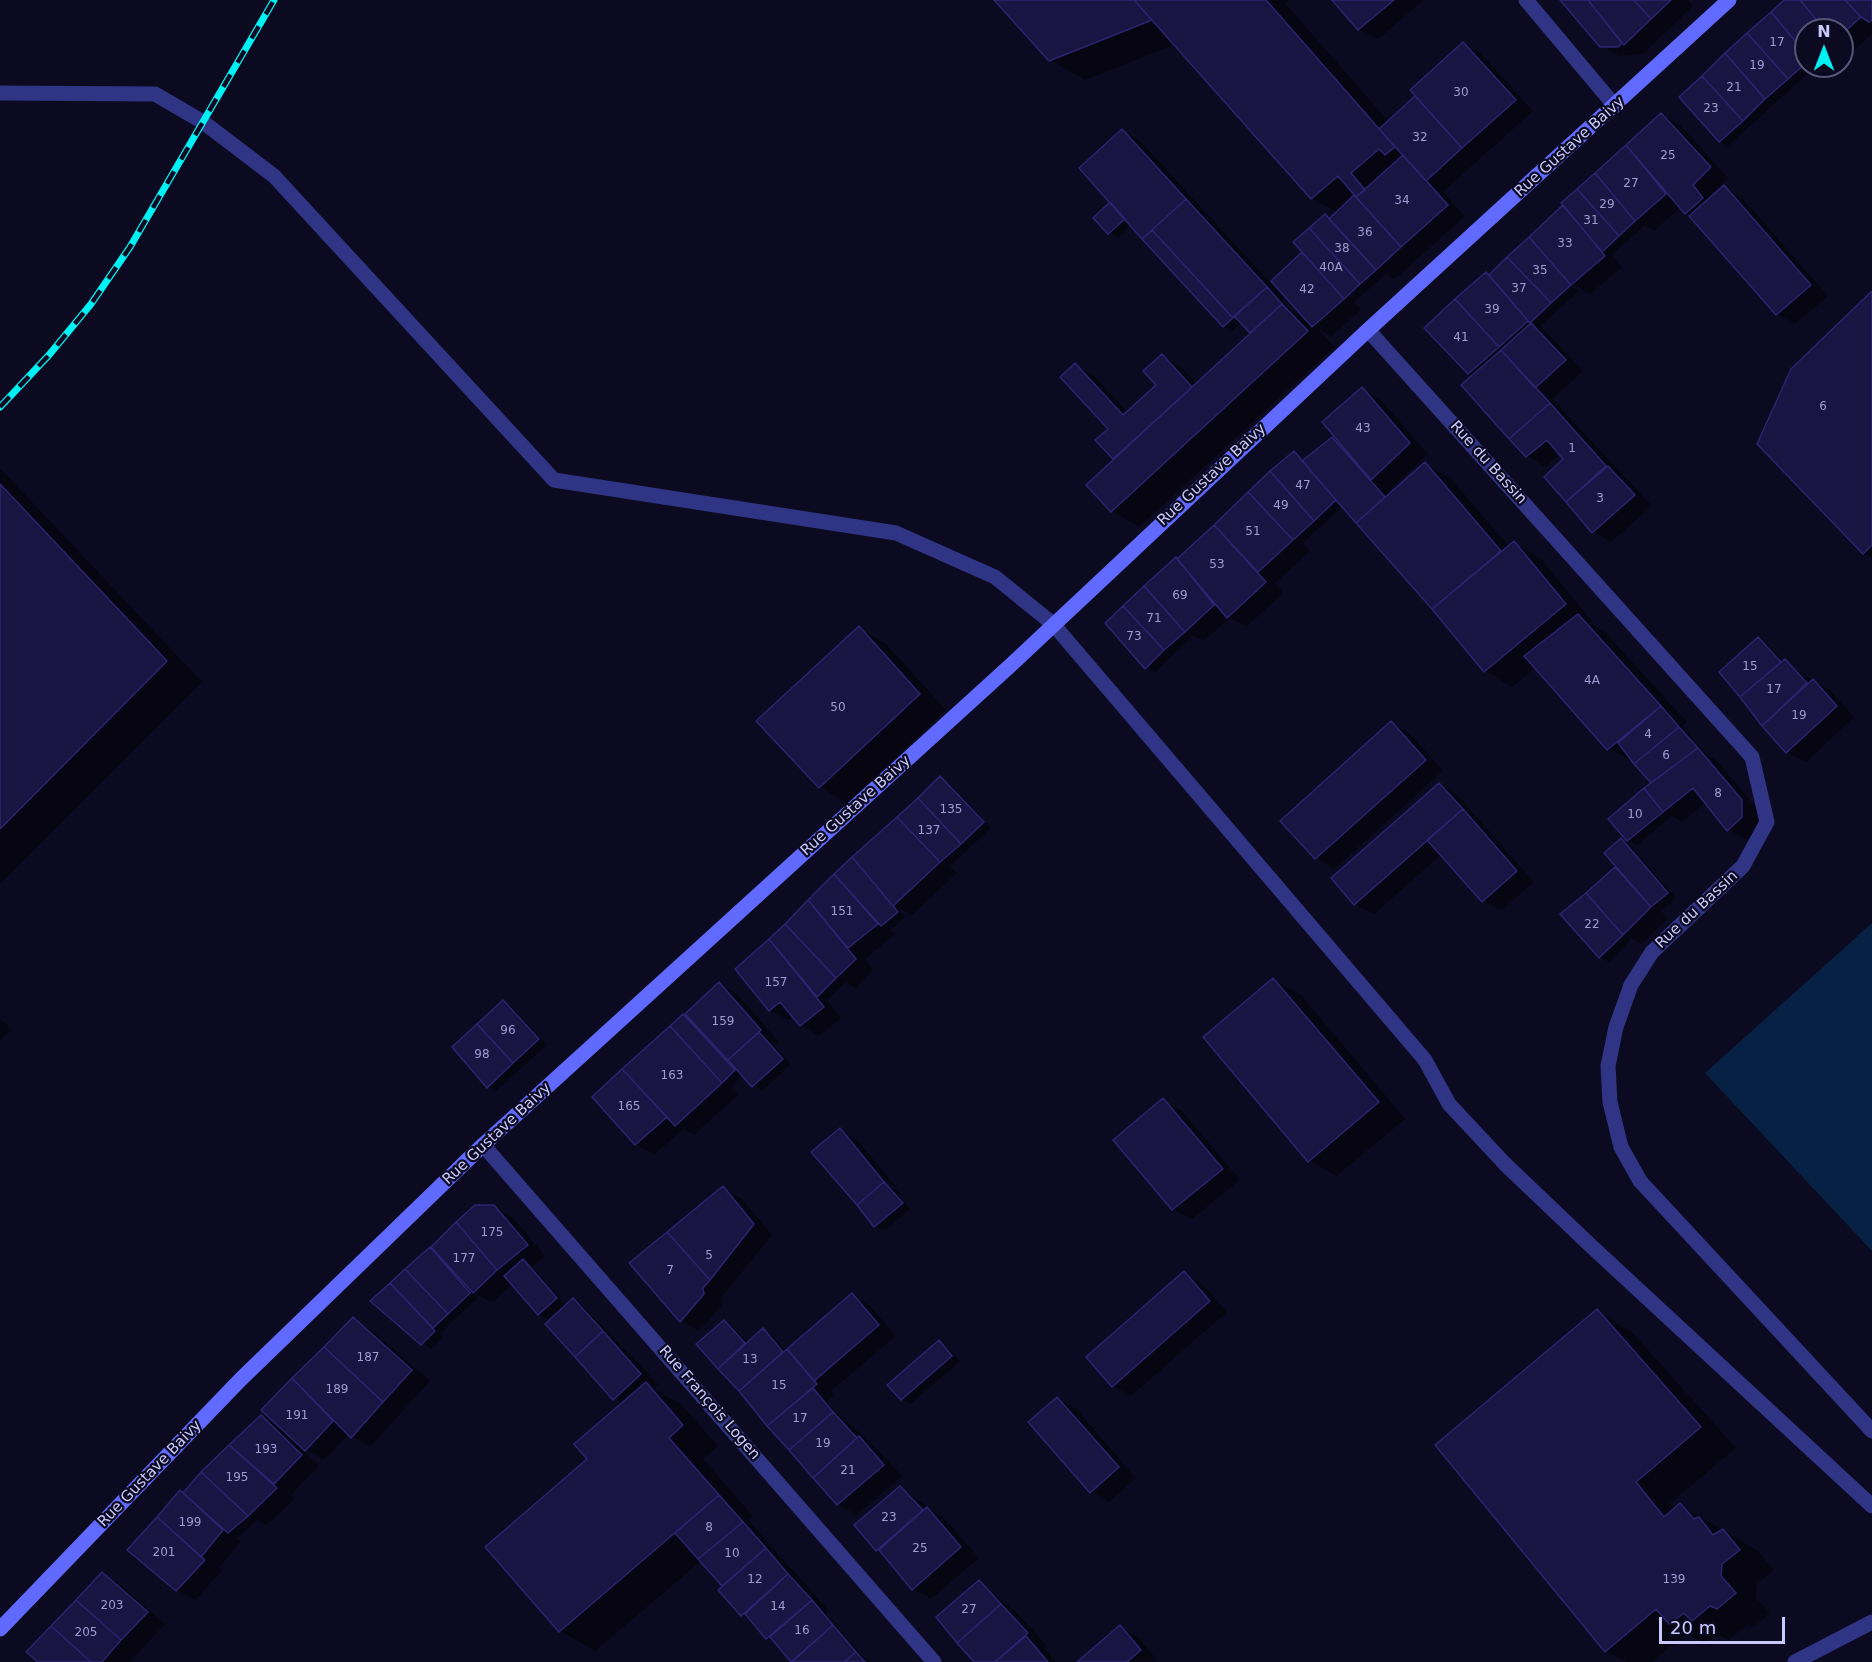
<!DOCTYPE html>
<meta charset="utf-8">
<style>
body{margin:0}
#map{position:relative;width:1872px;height:1662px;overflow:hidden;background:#0c0a20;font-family:"DejaVu Sans",sans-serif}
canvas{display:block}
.north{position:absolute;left:1794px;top:18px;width:60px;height:60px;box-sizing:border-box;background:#0c0a20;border:2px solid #585679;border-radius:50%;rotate:0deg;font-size:16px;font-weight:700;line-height:24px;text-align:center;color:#cac9ff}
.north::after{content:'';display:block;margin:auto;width:21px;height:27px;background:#00f1f4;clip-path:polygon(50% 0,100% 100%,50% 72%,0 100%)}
.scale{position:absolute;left:1659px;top:1617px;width:126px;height:27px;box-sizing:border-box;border:3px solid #cac9ff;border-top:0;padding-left:8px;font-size:18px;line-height:21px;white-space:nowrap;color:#cac9ff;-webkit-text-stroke:4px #0c0a20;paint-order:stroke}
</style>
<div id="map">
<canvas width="1872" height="1662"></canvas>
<div class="north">N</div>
<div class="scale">20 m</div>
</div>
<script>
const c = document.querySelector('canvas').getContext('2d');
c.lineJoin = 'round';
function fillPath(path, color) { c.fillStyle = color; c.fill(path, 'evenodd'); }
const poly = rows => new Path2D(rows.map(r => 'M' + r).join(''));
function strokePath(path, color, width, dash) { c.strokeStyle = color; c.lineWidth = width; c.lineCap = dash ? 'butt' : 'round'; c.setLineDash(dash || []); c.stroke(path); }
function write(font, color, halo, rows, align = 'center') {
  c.font = font + ' "DejaVu Sans",sans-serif'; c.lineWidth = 4.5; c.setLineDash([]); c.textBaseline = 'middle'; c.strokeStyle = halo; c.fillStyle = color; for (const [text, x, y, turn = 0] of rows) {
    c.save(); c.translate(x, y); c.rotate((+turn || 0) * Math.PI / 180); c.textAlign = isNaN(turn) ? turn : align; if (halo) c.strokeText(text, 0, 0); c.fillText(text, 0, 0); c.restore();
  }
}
fillPath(poly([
 [1872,923,1872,1251,1705,1073]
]), '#062143');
fillPath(poly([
 [996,0,1289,0,1285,3,1389,122,1418,96,1463,44,1481,54,1533,111,1443,192,1465,216,1395,279,1386,274,1354,302,1361,310,1331,336,1317,328,1334,347,1139,527,1112,511,1116,459,1098,440,1110,429,1075,365,1093,375,1128,413,1158,385,1162,356,1181,367,1197,385,1253,333,1242,322,1232,331,1224,326,1132,225,1118,238,1095,218,1112,203,1122,131,1140,141,1284,298,1281,300,1291,311,1307,319,1304,253,1325,215,1331,219,1338,213,1312,198,1176,44,1085,80,1050,60],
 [1334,0,1424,0,1378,39,1359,29],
 [1562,0,1688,0,1693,6,1643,54,1619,56,1601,45],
 [1787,0,1872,0,1872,34,1854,50,1842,43,1842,30,1806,30,1806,66,1816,66,1728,146,1720,141],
 [1662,115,1680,125,1728,178,1714,193,1715,195,1724,187,1742,198,1828,296,1795,324,1777,314,1692,217,1681,207,1654,231,1645,225,1612,255,1622,267,1590,294,1566,280,1564,282,1579,291,1540,326,1583,371,1552,399,1652,506,1611,542,1593,531,1547,477,1565,459,1561,454,1545,467,1527,456,1474,376,1469,373,1486,274,1490,276],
 [1522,316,1531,321,1536,328,1521,319],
 [1872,293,1872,557,1864,553],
 [1362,389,1380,399,1428,454,1388,491,1391,494,1425,464,1452,480,1509,546,1514,543,1541,559,1592,621,1590,623,1605,632,1687,722,1682,726,1707,755,1716,760,1760,812,1759,828,1746,840,1728,829,1706,802,1682,822,1672,816,1637,845,1628,840,1654,783,1635,764,1608,748,1536,667,1512,687,1485,671,1343,506,1303,543,1310,551,1275,583,1283,593,1246,627,1230,618,1204,641,1189,633,1192,637,1155,672,1146,667,1144,588,1294,453,1305,461,1334,437,1324,422],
 [0,468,202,682,0,884],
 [859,628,886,644,946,710,847,803,820,787],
 [1758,639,1767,644,1784,662,1831,691,1854,717,1806,762,1787,752,1742,698,1743,696,1741,696],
 [1391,723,1409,733,1443,771,1334,869,1316,858,1282,821],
 [941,778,949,783,991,828,950,866,957,873,912,915,897,907,905,917,891,930,895,934,865,959,873,970,855,988,846,982,827,1000,841,1018,819,1036,801,1025,793,1016,788,1020,770,1010,737,969],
 [1439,784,1457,795,1534,882,1501,911,1483,900,1442,854,1374,914,1355,904,1333,879],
 [1621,840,1630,845,1676,898,1661,911,1668,918,1642,944,1628,936,1631,940,1609,962,1600,957,1615,869,1622,873],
 [1273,980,1301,995,1405,1119,1336,1176,1309,1160],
 [719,984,737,994,778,1041,774,1045,791,1064,762,1091,743,1075,732,1086,739,1094,694,1135,683,1129,654,1155,636,1144,594,1097,683,1016,695,1023],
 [503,1001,511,1006,547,1045,496,1091,488,1086],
 [0,1019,12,1029,0,1040],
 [1163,1100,1181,1110,1240,1180,1192,1219,1173,1209,1115,1140],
 [840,1130,858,1141,897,1188,879,1177,877,1180,901,1193,899,1195,910,1209,884,1231,875,1226,858,1204],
 [723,1188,741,1198,772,1235,721,1298,722,1305,699,1331,681,1321,632,1263],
 [494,1207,513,1218,545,1256,532,1267,567,1306,573,1300,582,1305,659,1385,654,1389,681,1404,718,1446,703,1459,753,1516,748,1520,829,1611,826,1614,865,1659,871,1662,794,1662,752,1620,742,1615,724,1586,701,1561,595,1651,560,1631,589,1460,623,1403,614,1398,555,1312,548,1319,539,1314,513,1284,492,1303,473,1292,478,1298,440,1333,443,1337,431,1349,373,1301,430,1249,437,1253],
 [1184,1273,1202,1284,1227,1312,1131,1396,1113,1386],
 [852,1295,870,1306,896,1336,831,1391,834,1395,827,1402,834,1410,789,1448,791,1450,836,1412,877,1449,902,1476,856,1515,838,1504,698,1344,724,1322,733,1327,748,1343,763,1330,772,1335,786,1352],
 [1597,1311,1632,1332,1736,1448,1670,1503,1675,1509,1680,1505,1758,1551,1774,1570,1757,1584,1756,1598,1770,1613,1753,1628,1747,1625,1728,1640,1718,1634,1705,1644,1687,1633,1652,1662,1626,1662,1606,1651],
 [353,1319,371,1330,430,1381,370,1447,349,1434,324,1460,300,1446,319,1466,291,1495,294,1499,267,1525,257,1520,237,1538,241,1541,219,1568,222,1571,195,1600,177,1590,129,1549,202,1473,262,1417,280,1428,263,1410],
 [939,1342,947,1347,960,1361,911,1404,902,1399],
 [1058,1399,1076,1409,1136,1478,1109,1502,1091,1491],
 [901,1488,946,1520,979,1558,931,1599,913,1589,856,1525],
 [103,1574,121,1585,165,1624,130,1662,40,1662],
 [980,1582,1020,1616,1046,1645,1043,1647,1056,1662,976,1662],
 [1120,1627,1138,1637,1158,1661,1079,1662]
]), '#0007');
const building = poly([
 [994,0,1134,0,1152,20,1049,61,994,0],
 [1134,0,1266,0,1395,147,1385,155,1379,149,1351,173,1365,190,1356,197,1338,176,1311,199,1134,0],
 [1332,0,1394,0,1358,30,1332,0],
 [1560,0,1588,0,1622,43,1618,47,1600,47,1560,0],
 [1588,0,1634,0,1651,19,1624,45,1588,0],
 [1634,0,1671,0,1651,19,1634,0],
 [1784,0,1800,0,1825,30,1806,30,1806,54,1771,12,1784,0],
 [1800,0,1845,0,1861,17,1842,34,1842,30,1825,30,1800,0],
 [1845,0,1872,0,1872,20,1869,22,1861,17,1845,0],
 [1771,12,1806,54,1806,63,1788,79,1747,33,1771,12],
 [1747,33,1788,79,1765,99,1725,53,1747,33],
 [1463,42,1516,100,1462,148,1410,90,1463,42],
 [1725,53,1765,99,1743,121,1702,76,1725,53],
 [1702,76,1743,121,1719,142,1679,97,1702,76],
 [1415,96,1462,148,1426,181,1379,129,1415,96],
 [1661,113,1711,167,1693,185,1703,198,1685,214,1626,145,1661,113],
 [1122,129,1186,199,1142,239,1079,168,1122,129],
 [1626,145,1666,194,1635,221,1595,173,1626,145],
 [1403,155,1448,205,1401,247,1356,197,1403,155],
 [1595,173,1635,221,1619,236,1577,189,1595,173],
 [1724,185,1811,285,1776,315,1689,216,1724,185],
 [1577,189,1619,236,1602,252,1561,203,1577,189],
 [1354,195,1401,247,1376,270,1329,219,1354,195],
 [1186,199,1267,287,1233,318,1152,230,1186,199],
 [1110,202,1125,219,1108,234,1093,218,1110,202],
 [1563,205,1605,256,1571,285,1529,237,1563,205],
 [1325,214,1376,270,1360,284,1309,228,1325,214],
 [1309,228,1360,284,1344,299,1293,242,1309,228],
 [1152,230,1233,318,1223,327,1142,239,1152,230],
 [1529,237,1571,285,1551,303,1507,257,1529,237],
 [1302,252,1344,299,1312,327,1271,281,1302,252],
 [1507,257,1551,303,1530,323,1489,275,1507,257],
 [1486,272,1528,321,1499,347,1455,299,1486,272],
 [1267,287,1282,304,1250,333,1234,316,1267,287],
 [1872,291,1872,545,1863,554,1757,444,1791,369,1872,291],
 [1455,299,1499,347,1468,374,1424,328,1455,299],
 [1282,304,1308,331,1111,512,1086,485,1282,304],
 [1531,323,1566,360,1535,388,1501,350,1531,323],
 [1501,350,1550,403,1509,439,1461,385,1501,350],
 [1162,354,1192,387,1113,459,1095,440,1108,429,1060,377,1075,363,1123,415,1156,385,1143,371,1162,354],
 [1362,387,1410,443,1371,480,1322,422,1362,387],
 [1550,403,1606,466,1566,502,1544,477,1563,459,1547,440,1526,457,1509,439,1550,403],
 [1332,437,1385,497,1356,523,1302,461,1332,437],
 [1294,451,1336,500,1314,521,1270,471,1294,451],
 [1425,462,1501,551,1432,609,1356,523,1425,462],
 [1608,466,1635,495,1592,533,1566,502,1608,466],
 [1270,471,1314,521,1293,540,1248,492,1270,471],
 [0,484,167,661,0,829,0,484],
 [1248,492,1293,540,1258,572,1214,525,1248,492],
 [1214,525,1266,582,1227,618,1177,559,1214,525],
 [1514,541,1566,604,1484,672,1432,609,1514,541],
 [1176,557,1214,605,1185,632,1144,586,1176,557],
 [1144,586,1185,632,1164,650,1123,606,1144,586],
 [1123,606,1164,650,1145,669,1105,623,1123,606],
 [1578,614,1661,706,1607,750,1524,656,1578,614],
 [859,626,920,694,819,788,756,721,859,626],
 [1758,637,1781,662,1740,697,1719,672,1758,637],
 [1785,659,1807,683,1762,726,1740,697,1785,659],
 [1813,679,1837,706,1786,753,1762,726,1813,679],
 [1661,706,1679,727,1634,764,1618,743,1661,706],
 [1391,721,1426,760,1315,859,1280,821,1391,721],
 [1679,727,1698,748,1651,783,1634,764,1679,727],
 [1698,748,1742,800,1742,817,1727,831,1693,788,1663,812,1644,788,1698,748],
 [940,776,984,822,961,844,918,798,940,776],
 [1439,783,1463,809,1354,905,1331,878,1439,783],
 [1644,788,1663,812,1627,841,1608,819,1644,788],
 [918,798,961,844,940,862,897,817,918,798],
 [1463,809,1517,871,1482,902,1427,840,1463,809],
 [897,817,940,862,893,906,852,857,897,817],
 [1621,838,1668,893,1651,907,1604,853,1621,838],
 [852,857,898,912,881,926,834,874,852,857],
 [1615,867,1651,907,1623,935,1586,893,1615,867],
 [834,874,878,924,848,948,808,900,834,874],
 [1586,893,1623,935,1599,958,1560,914,1586,893],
 [808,900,856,959,836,978,785,924,808,900],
 [785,924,836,978,817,997,769,939,785,924],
 [769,939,824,1007,800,1026,780,1002,769,1011,735,969,769,939],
 [1273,978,1379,1102,1308,1162,1203,1037,1273,978],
 [719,982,761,1030,728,1060,685,1014,719,982],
 [503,1000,539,1039,513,1063,477,1024,503,1000],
 [683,1014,735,1070,722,1083,670,1026,683,1014],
 [477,1024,513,1063,487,1088,452,1047,477,1024],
 [670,1026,722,1083,675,1126,622,1069,670,1026],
 [759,1032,783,1059,752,1087,728,1060,759,1032],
 [622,1069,667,1117,635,1145,592,1097,622,1069],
 [1163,1098,1223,1169,1172,1210,1113,1140,1163,1098],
 [840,1128,884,1182,857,1205,811,1152,840,1128],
 [884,1182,903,1203,874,1227,857,1205,884,1182],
 [723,1186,754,1224,710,1280,667,1232,723,1186],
 [475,1205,494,1205,528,1245,497,1270,456,1222,475,1205],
 [456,1222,497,1270,473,1293,431,1247,456,1222],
 [667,1232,710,1280,703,1288,704,1294,680,1322,629,1263,667,1232],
 [430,1247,470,1293,448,1314,405,1269,430,1247],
 [523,1259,557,1298,538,1315,504,1276,523,1259],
 [405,1269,448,1314,433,1328,390,1283,405,1269],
 [1184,1271,1210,1301,1112,1387,1086,1357,1184,1271],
 [390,1283,435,1331,421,1345,370,1301,390,1283],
 [852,1293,879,1325,814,1381,787,1349,852,1293],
 [573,1298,603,1331,575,1357,545,1324,573,1298],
 [1597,1309,1701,1427,1636,1482,1664,1517,1680,1503,1694,1519,1699,1517,1713,1535,1723,1529,1740,1550,1722,1564,1721,1576,1736,1593,1717,1609,1710,1606,1692,1621,1684,1613,1669,1624,1656,1609,1605,1652,1435,1445,1597,1309],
 [353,1317,412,1370,383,1402,324,1347,353,1317],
 [724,1320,745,1343,718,1369,696,1344,724,1320],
 [763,1328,783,1352,739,1391,718,1369,763,1328],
 [603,1331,641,1374,613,1400,575,1357,603,1331],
 [939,1340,952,1356,901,1400,887,1385,939,1340],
 [324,1347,383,1402,351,1438,292,1378,324,1347],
 [787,1349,817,1384,767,1426,739,1391,787,1349],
 [292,1378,333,1421,305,1451,261,1410,292,1378],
 [646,1382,683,1425,669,1438,719,1495,559,1632,485,1547,587,1459,574,1444,646,1382],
 [813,1388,833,1412,789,1450,767,1426,813,1388],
 [1057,1397,1119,1467,1090,1493,1028,1422,1057,1397],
 [833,1412,857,1438,813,1478,789,1450,833,1412],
 [261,1415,302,1455,274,1484,229,1445,261,1415],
 [859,1436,884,1465,837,1505,813,1478,859,1436],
 [229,1445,277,1488,248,1516,201,1472,229,1445],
 [201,1472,248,1516,228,1533,183,1493,201,1472],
 [900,1486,923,1510,876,1551,854,1525,900,1486],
 [180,1490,223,1530,201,1557,157,1517,180,1490],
 [719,1495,743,1522,698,1559,675,1533,719,1495],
 [927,1507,961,1547,912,1590,879,1550,927,1507],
 [157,1517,205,1560,176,1591,127,1550,157,1517],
 [743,1522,766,1548,722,1586,698,1559,743,1522],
 [766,1548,788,1574,741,1616,718,1590,766,1548],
 [102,1572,148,1612,121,1640,76,1600,102,1572],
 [788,1574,812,1600,766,1639,745,1614,788,1574],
 [979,1580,1001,1604,957,1643,936,1617,979,1580],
 [76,1600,121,1640,102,1662,91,1662,51,1626,76,1600],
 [812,1600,833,1625,791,1662,770,1637,812,1600],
 [1001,1604,1028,1633,995,1662,974,1662,957,1643,1001,1604],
 [833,1625,856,1652,844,1662,792,1662,833,1625],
 [1120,1625,1141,1650,1127,1662,1077,1662,1120,1625],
 [51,1626,91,1662,38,1662,26,1652,51,1626],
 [1026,1636,1048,1662,995,1662,1026,1636],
 [856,1652,865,1662,844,1662,856,1652]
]);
fillPath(building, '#191442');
strokePath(building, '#2c2471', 1.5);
strokePath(poly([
 [0,93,155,94,203,122,274,176,554,480,896,533,995,577,1053,624,1425,1060,1449,1104,1505,1164,1590,1245,1872,1506]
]), '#303484', 15);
strokePath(poly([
 [1526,0,1615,106],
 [1368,330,1752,757,1767,822,1743,866,1652,952,1631,985,1616,1027,1608,1066,1610,1102,1621,1147,1640,1181,1872,1431],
 [483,1145,934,1662],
 [1795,1662,1872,1622]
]), '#303484', 15);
strokePath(poly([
 [0,1629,241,1379,483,1145,1012,664,1368,330,1729,0]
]), '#606aff', 15);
const rail = poly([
 [0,407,49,355,91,304,130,247,274,0]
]);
strokePath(rail, '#00f1f4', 7);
strokePath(rail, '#0c0a20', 4.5, [14]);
write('12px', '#9e9cd0', null, [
 ["17",1777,43],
 ["19",1757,66],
 ["21",1734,88],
 ["30",1461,93],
 ["23",1711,109],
 ["32",1420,138],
 ["25",1668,156],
 ["27",1631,184],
 ["34",1402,201],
 ["29",1607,205],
 ["31",1591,221],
 ["36",1365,233],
 ["33",1565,244],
 ["38",1342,249],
 ["40A",1331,268],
 ["35",1540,271],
 ["37",1519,289],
 ["42",1307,290],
 ["39",1492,310],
 ["41",1461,338],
 ["6",1823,407],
 ["43",1363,429],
 ["1",1572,449],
 ["47",1303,486],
 ["3",1600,499],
 ["49",1281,506],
 ["51",1253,532],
 ["53",1217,565],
 ["69",1180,596],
 ["71",1154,619],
 ["73",1134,637],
 ["15",1750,667],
 ["4A",1592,681],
 ["17",1774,690],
 ["50",838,708],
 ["19",1799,716],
 ["4",1648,735],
 ["6",1666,756],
 ["8",1718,794],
 ["135",951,810],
 ["10",1635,815],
 ["137",929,831],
 ["151",842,912],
 ["22",1592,925],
 ["157",776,983],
 ["159",723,1022],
 ["96",508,1031],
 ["98",482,1055],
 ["163",672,1076],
 ["165",629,1107],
 ["175",492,1233],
 ["5",709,1256],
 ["177",464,1259],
 ["7",670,1271],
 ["187",368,1358],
 ["13",750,1360],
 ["15",779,1386],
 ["189",337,1390],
 ["191",297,1416],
 ["17",800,1419],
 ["19",823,1444],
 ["193",266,1450],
 ["21",848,1471],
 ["195",237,1478],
 ["23",889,1518],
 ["199",190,1523],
 ["8",709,1528],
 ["25",920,1549],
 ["201",164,1553],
 ["10",732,1554],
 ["12",755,1580],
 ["139",1674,1580],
 ["203",112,1606],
 ["14",778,1607],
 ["27",969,1610],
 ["16",802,1631],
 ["205",86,1633]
]);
write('15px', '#cac9ff', '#0c0a20', [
 ["Rue Gustave Baivy",1570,147,-42],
 ["Rue du Bassin",1488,463,48],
 ["Rue Gustave Baivy",1212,475,-43],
 ["Rue Gustave Baivy",856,806,-42],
 ["Rue du Bassin",1697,910,-43],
 ["Rue Gustave Baivy",497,1134,-43],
 ["Rue François Logen",709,1403,49],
 ["Rue Gustave Baivy",150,1474,-46]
]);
</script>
